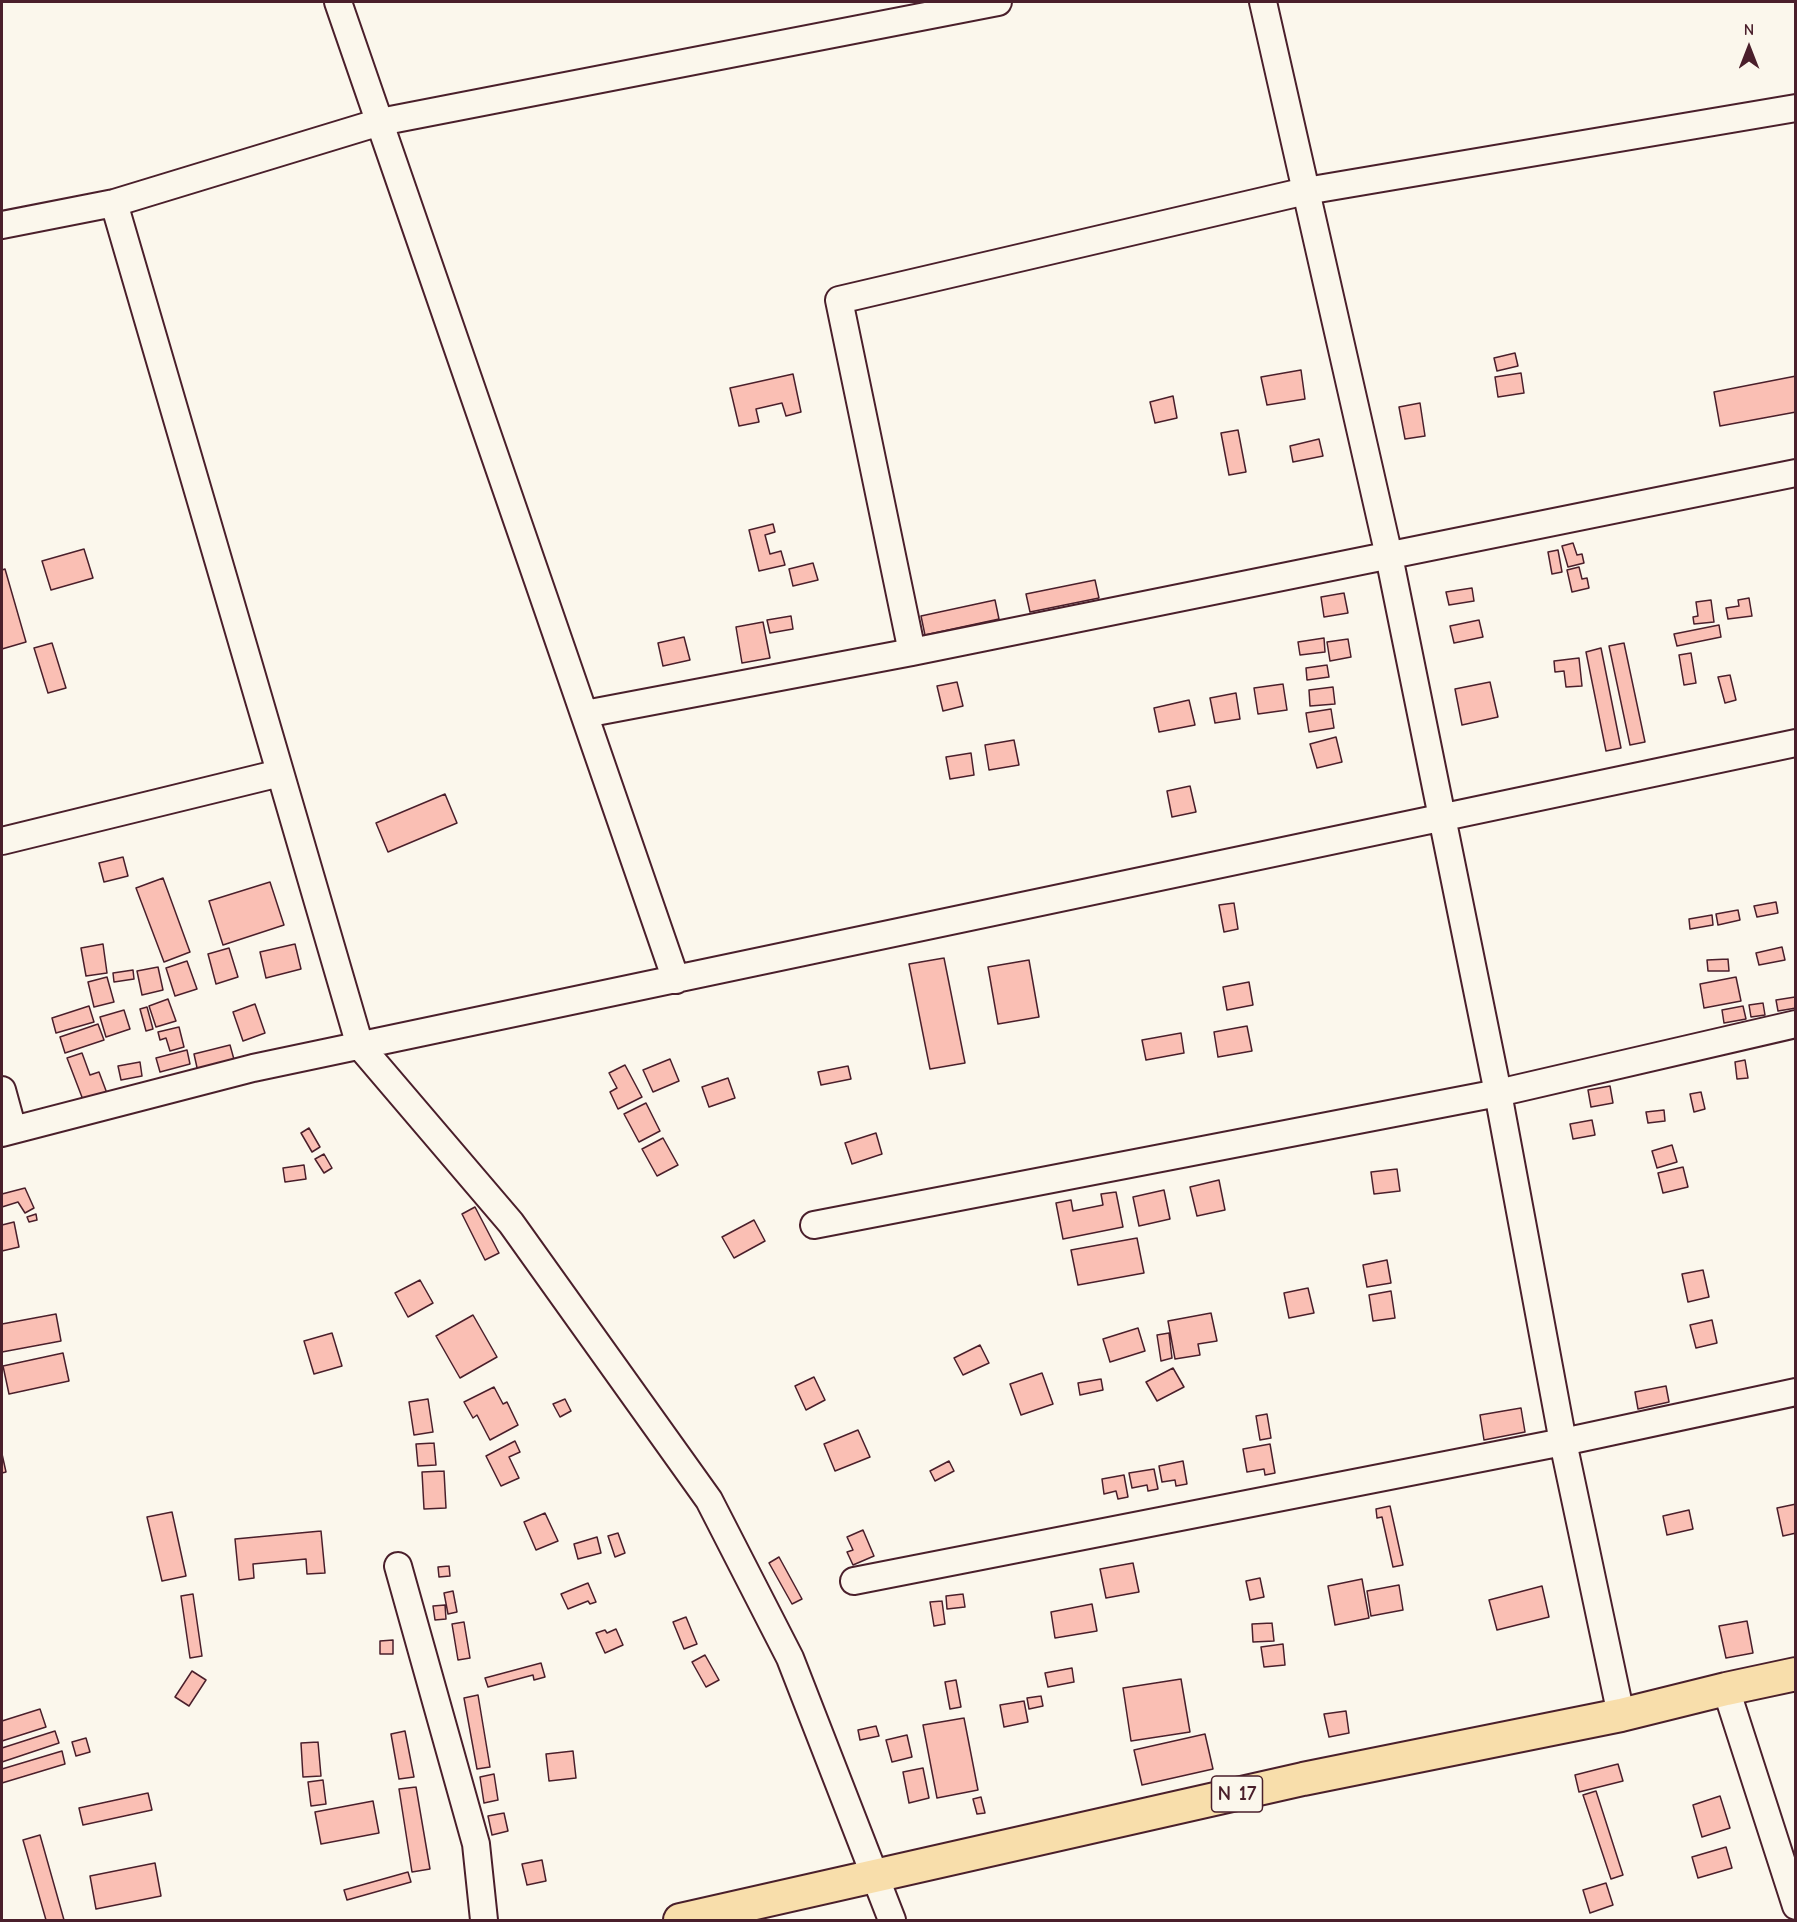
<!DOCTYPE html>
<style>
body{margin:0}
#map{position:relative;width:1797px;height:1922px;overflow:hidden;background:#fbf7ec;font-family:"Comic Neue",sans-serif}
canvas{display:block}
.frame{position:absolute;inset:0;border:3px solid #4a1f2b;pointer-events:none}
.north{position:absolute;left:1719px;top:18px;width:60px;height:60px;-webkit-text-stroke:4px #fbf7ec;paint-order:stroke;rotate:0deg;font-size:16px;font-weight:700;line-height:24px;text-align:center;color:#4a1f2b}
.north::after{content:'';display:block;margin:auto;width:21px;height:27px;background:#4a1f2b;clip-path:polygon(50% 0,100% 100%,50% 72%,0 100%)}
</style>
<div id="map">
<canvas width="1797" height="1922"></canvas>
<div class="frame"></div>
<div class="north">N</div>
</div>
<script>
const c = document.querySelector('canvas').getContext('2d');
c.lineJoin = 'round';
function fillPath(path, color) { c.fillStyle = color; c.fill(path, 'evenodd'); }
const poly = rows => new Path2D(rows.map(r => 'M' + r).join(''));
function strokePath(path, color, width, dash) { c.strokeStyle = color; c.lineWidth = width; c.lineCap = dash ? 'butt' : 'round'; c.setLineDash(dash || []); c.stroke(path); }
function write(font, color, halo, rows, align = 'center') {
  c.font = font + ' "Comic Neue",sans-serif'; c.lineWidth = 4.5; c.setLineDash([]); c.textBaseline = 'middle'; c.strokeStyle = halo; c.fillStyle = color; for (const [text, x, y, turn = 0] of rows) {
    c.save(); c.translate(x, y); c.rotate((+turn || 0) * Math.PI / 180); c.textAlign = isNaN(turn) ? turn : align; if (halo) c.strokeText(text, 0, 0); c.fillText(text, 0, 0); c.restore();
  }
}
const building = poly([
 [1515,353,1518,366,1497,371,1494,358,1515,353],
 [1301,370,1305,399,1267,405,1261,377,1301,370],
 [1521,373,1524,393,1498,397,1495,377,1521,373],
 [793,374,801,412,786,416,782,403,756,409,759,422,739,426,730,388,793,374],
 [1796,376,1796,412,1720,426,1714,392,1796,376],
 [1173,396,1177,418,1155,423,1150,402,1173,396],
 [1420,403,1425,436,1405,439,1399,407,1420,403],
 [1238,430,1246,472,1229,475,1221,433,1238,430],
 [1319,439,1323,456,1293,462,1290,446,1319,439],
 [773,524,775,532,765,535,770,554,781,551,785,565,759,571,749,530,773,524],
 [1573,543,1577,555,1582,554,1584,563,1568,567,1562,546,1573,543],
 [84,549,93,578,51,590,42,561,84,549],
 [1558,550,1562,572,1552,574,1548,552,1558,550],
 [813,563,818,580,793,586,789,569,813,563],
 [1579,567,1582,579,1587,578,1589,588,1572,592,1567,570,1579,567],
 [5,569,26,642,2,649,2,570,5,569],
 [1095,580,1099,598,1030,612,1026,594,1095,580],
 [1472,588,1474,601,1449,605,1446,592,1472,588],
 [1344,593,1348,613,1324,617,1321,597,1344,593],
 [1749,598,1752,616,1728,619,1726,608,1739,606,1738,600,1749,598],
 [995,600,999,619,925,635,921,616,995,600],
 [1711,600,1714,622,1694,624,1693,617,1698,616,1696,602,1711,600],
 [791,616,793,629,770,633,767,620,791,616],
 [1479,620,1483,637,1454,643,1450,626,1479,620],
 [763,622,770,658,742,663,736,627,763,622],
 [1719,625,1721,637,1677,646,1674,634,1719,625],
 [684,637,690,660,663,666,658,643,684,637],
 [1324,638,1325,652,1300,655,1298,642,1324,638],
 [1348,639,1351,657,1330,661,1327,642,1348,639],
 [52,643,66,688,48,693,34,648,52,643],
 [1624,643,1645,742,1630,745,1609,646,1624,643],
 [1601,648,1621,748,1606,751,1586,652,1601,648],
 [1691,653,1696,683,1684,685,1679,655,1691,653],
 [1579,658,1582,686,1566,687,1564,671,1555,672,1554,661,1579,658],
 [1327,665,1329,677,1307,680,1306,668,1327,665],
 [1730,675,1736,700,1725,703,1718,677,1730,675],
 [957,682,963,706,943,711,937,686,957,682],
 [1490,682,1498,717,1462,725,1455,689,1490,682],
 [1283,684,1287,710,1258,714,1254,688,1283,684],
 [1333,687,1335,704,1310,706,1309,690,1333,687],
 [1236,693,1240,719,1215,723,1210,698,1236,693],
 [1189,700,1195,725,1159,732,1154,708,1189,700],
 [1331,709,1334,728,1309,732,1306,713,1331,709],
 [1336,737,1342,762,1317,768,1310,744,1336,737],
 [1014,740,1019,765,989,770,985,745,1014,740],
 [971,753,974,775,950,779,946,757,971,753],
 [1190,786,1196,812,1172,817,1167,791,1190,786],
 [445,794,457,823,388,852,376,823,445,794],
 [123,857,128,876,104,882,99,863,123,857],
 [163,878,190,952,164,962,136,888,163,878],
 [270,882,284,925,223,945,209,901,270,882],
 [1776,902,1778,913,1757,917,1754,906,1776,902],
 [1234,903,1238,929,1224,932,1219,905,1234,903],
 [1738,910,1740,920,1718,925,1716,914,1738,910],
 [1712,915,1713,925,1690,929,1689,919,1712,915],
 [103,944,107,973,86,976,81,948,103,944],
 [295,944,301,969,266,978,260,952,295,944],
 [1782,947,1785,960,1759,965,1756,953,1782,947],
 [229,948,238,977,216,984,208,954,229,948],
 [944,958,965,1063,930,1069,909,964,944,958],
 [1728,959,1729,971,1708,971,1707,960,1728,959],
 [1029,960,1039,1017,998,1024,988,967,1029,960],
 [187,961,197,989,175,996,166,968,187,961],
 [158,967,163,990,142,995,137,971,158,967],
 [133,970,134,979,114,982,113,973,133,970],
 [107,977,114,1002,94,1007,88,982,107,977],
 [1736,977,1741,1001,1704,1008,1700,984,1736,977],
 [1249,982,1253,1005,1227,1010,1223,987,1249,982],
 [1795,997,1796,1008,1778,1011,1776,1000,1795,997],
 [168,999,176,1021,156,1027,149,1006,168,999],
 [1763,1003,1765,1015,1751,1017,1749,1005,1763,1003],
 [255,1004,265,1033,243,1041,233,1012,255,1004],
 [89,1006,94,1022,56,1033,52,1018,89,1006],
 [1743,1006,1746,1019,1724,1023,1722,1010,1743,1006],
 [147,1007,153,1029,146,1031,140,1009,147,1007],
 [124,1010,130,1029,106,1037,100,1017,124,1010],
 [98,1024,104,1040,65,1053,60,1037,98,1024],
 [1247,1026,1252,1051,1218,1057,1214,1032,1247,1026],
 [179,1027,184,1047,170,1051,166,1038,160,1040,158,1032,179,1027],
 [1181,1033,1184,1053,1146,1060,1142,1040,1181,1033],
 [230,1045,235,1063,198,1072,194,1054,230,1045],
 [187,1050,190,1064,160,1072,156,1058,187,1050],
 [82,1053,90,1075,99,1072,108,1096,85,1105,67,1058,82,1053],
 [670,1059,679,1081,653,1092,643,1070,670,1059],
 [1745,1060,1748,1078,1737,1079,1735,1062,1745,1060],
 [140,1062,142,1076,121,1080,118,1066,140,1062],
 [625,1065,642,1097,618,1109,610,1092,617,1088,609,1073,625,1065],
 [848,1066,851,1079,821,1085,818,1072,848,1066],
 [728,1078,735,1098,709,1107,702,1087,728,1078],
 [1610,1086,1613,1103,1591,1107,1588,1090,1610,1086],
 [1701,1092,1705,1109,1694,1112,1690,1094,1701,1092],
 [646,1103,660,1131,639,1142,624,1114,646,1103],
 [1664,1110,1665,1121,1648,1123,1646,1112,1664,1110],
 [1592,1120,1595,1135,1573,1139,1570,1124,1592,1120],
 [309,1128,320,1147,312,1152,301,1133,309,1128],
 [876,1133,882,1154,852,1164,845,1143,876,1133],
 [663,1138,678,1165,657,1176,642,1149,663,1138],
 [1672,1145,1677,1162,1657,1168,1652,1151,1672,1145],
 [324,1154,332,1168,324,1173,315,1159,324,1154],
 [304,1165,306,1179,285,1182,283,1168,304,1165],
 [1683,1167,1688,1187,1663,1193,1658,1173,1683,1167],
 [1397,1169,1400,1191,1374,1194,1371,1172,1397,1169],
 [1219,1180,1225,1210,1197,1216,1190,1187,1219,1180],
 [25,1188,34,1208,25,1213,18,1202,2,1207,2,1194,25,1188],
 [1164,1190,1170,1219,1139,1226,1133,1197,1164,1190],
 [1116,1192,1123,1227,1063,1239,1056,1203,1071,1200,1073,1211,1103,1205,1101,1194,1116,1192],
 [475,1207,499,1253,485,1260,462,1214,475,1207],
 [36,1214,37,1220,29,1222,27,1217,36,1214],
 [754,1220,765,1241,734,1258,722,1237,754,1220],
 [14,1222,19,1247,2,1251,2,1225,14,1222],
 [1137,1238,1144,1273,1078,1285,1071,1250,1137,1238],
 [1387,1260,1391,1283,1367,1287,1363,1265,1387,1260],
 [1703,1270,1709,1297,1688,1302,1682,1274,1703,1270],
 [420,1280,433,1303,408,1317,395,1293,420,1280],
 [1308,1288,1314,1313,1289,1318,1284,1293,1308,1288],
 [1391,1291,1395,1318,1373,1321,1369,1295,1391,1291],
 [1211,1313,1217,1341,1198,1344,1200,1355,1175,1359,1168,1321,1211,1313],
 [56,1314,61,1341,2,1352,2,1324,56,1314],
 [473,1315,497,1357,460,1378,436,1336,473,1315],
 [1712,1320,1717,1343,1696,1348,1690,1325,1712,1320],
 [1138,1328,1145,1351,1110,1362,1103,1339,1138,1328],
 [332,1333,342,1366,314,1374,304,1341,332,1333],
 [1169,1333,1172,1358,1161,1361,1157,1335,1169,1333],
 [980,1345,989,1363,963,1375,954,1358,980,1345],
 [63,1353,69,1381,9,1394,3,1366,63,1353],
 [1173,1368,1184,1387,1157,1401,1146,1382,1173,1368],
 [1042,1373,1053,1404,1021,1415,1010,1384,1042,1373],
 [814,1377,825,1400,806,1410,795,1386,814,1377],
 [1101,1379,1103,1390,1080,1395,1078,1383,1101,1379],
 [1666,1386,1669,1402,1638,1409,1635,1392,1666,1386],
 [494,1387,503,1404,507,1402,518,1425,490,1440,477,1415,473,1418,464,1402,494,1387],
 [428,1399,433,1432,414,1435,409,1402,428,1399],
 [565,1399,571,1411,560,1417,553,1404,565,1399],
 [1521,1408,1525,1432,1484,1440,1480,1415,1521,1408],
 [1267,1414,1271,1438,1260,1440,1256,1416,1267,1414],
 [858,1430,870,1457,835,1471,824,1444,858,1430],
 [515,1441,520,1452,509,1457,519,1478,501,1486,486,1456,515,1441],
 [434,1443,436,1465,418,1466,416,1444,434,1443],
 [1270,1444,1275,1473,1265,1475,1264,1469,1247,1472,1243,1449,1270,1444],
 [2,1454,6,1472,2,1473,2,1454],
 [949,1461,954,1471,935,1481,930,1471,949,1461],
 [1183,1461,1187,1484,1176,1486,1175,1480,1162,1482,1159,1466,1183,1461],
 [1154,1469,1158,1489,1148,1491,1147,1485,1132,1488,1129,1473,1154,1469],
 [444,1471,446,1508,424,1509,422,1472,444,1471],
 [1124,1475,1128,1497,1118,1499,1116,1491,1104,1494,1102,1479,1124,1475],
 [1796,1504,1796,1533,1783,1536,1777,1508,1796,1504],
 [1390,1506,1403,1565,1393,1567,1382,1517,1377,1518,1376,1509,1390,1506],
 [1689,1510,1693,1529,1667,1535,1663,1516,1689,1510],
 [172,1512,186,1576,162,1581,147,1517,172,1512],
 [545,1513,558,1541,536,1550,524,1522,545,1513],
 [863,1530,874,1556,853,1565,847,1552,853,1550,847,1537,863,1530],
 [321,1531,325,1573,307,1574,306,1559,253,1564,254,1578,239,1580,235,1539,321,1531],
 [618,1533,625,1553,615,1557,608,1536,618,1533],
 [597,1537,601,1553,578,1559,574,1544,597,1537],
 [779,1557,802,1599,792,1604,769,1563,779,1557],
 [1133,1563,1139,1592,1106,1598,1100,1569,1133,1563],
 [449,1566,450,1576,439,1577,438,1567,449,1566],
 [1260,1578,1264,1597,1250,1600,1246,1581,1260,1578],
 [1362,1579,1369,1618,1335,1625,1328,1586,1362,1579],
 [588,1583,596,1602,590,1604,588,1601,568,1609,561,1594,588,1583],
 [1399,1585,1403,1610,1371,1616,1367,1591,1399,1585],
 [1542,1586,1549,1617,1497,1630,1489,1600,1542,1586],
 [453,1591,457,1612,448,1614,444,1593,453,1591],
 [193,1594,202,1656,190,1658,181,1596,193,1594],
 [963,1594,965,1607,947,1609,946,1596,963,1594],
 [942,1601,945,1624,934,1626,930,1602,942,1601],
 [1092,1604,1097,1631,1055,1638,1051,1612,1092,1604],
 [445,1605,446,1619,435,1620,433,1606,445,1605],
 [686,1617,697,1644,684,1649,673,1622,686,1617],
 [1747,1621,1753,1653,1726,1658,1719,1626,1747,1621],
 [464,1622,470,1658,458,1660,452,1624,464,1622],
 [1272,1623,1274,1641,1253,1642,1252,1624,1272,1623],
 [616,1629,623,1645,605,1653,596,1633,605,1630,607,1633,616,1629],
 [393,1640,393,1654,380,1654,380,1641,393,1640],
 [1283,1644,1285,1665,1264,1667,1261,1647,1283,1644],
 [705,1655,719,1680,706,1687,692,1662,705,1655],
 [541,1663,545,1677,534,1680,533,1675,488,1687,485,1678,541,1663],
 [1072,1668,1074,1682,1048,1687,1045,1673,1072,1668],
 [192,1671,206,1680,189,1706,175,1697,192,1671],
 [1181,1679,1190,1732,1131,1741,1123,1688,1181,1679],
 [956,1680,961,1707,950,1709,945,1682,956,1680],
 [478,1695,490,1767,477,1769,464,1698,478,1695],
 [1041,1696,1043,1706,1029,1709,1027,1698,1041,1696],
 [1024,1701,1028,1722,1004,1727,1000,1705,1024,1701],
 [40,1709,46,1727,2,1741,2,1721,40,1709],
 [1346,1711,1349,1733,1329,1737,1324,1714,1346,1711],
 [964,1718,978,1790,937,1798,923,1725,964,1718],
 [876,1726,879,1736,860,1740,858,1730,876,1726],
 [55,1731,59,1743,2,1762,2,1748,55,1731],
 [405,1731,414,1777,399,1779,391,1734,405,1731],
 [1205,1734,1213,1769,1142,1785,1134,1750,1205,1734],
 [907,1735,912,1757,892,1762,886,1740,907,1735],
 [86,1738,90,1752,76,1756,72,1742,86,1738],
 [318,1742,321,1776,303,1777,301,1743,318,1742],
 [62,1751,65,1764,2,1783,2,1769,62,1751],
 [573,1751,576,1778,549,1781,546,1754,573,1751],
 [1618,1764,1623,1781,1579,1792,1575,1775,1618,1764],
 [923,1768,929,1798,909,1803,903,1772,923,1768],
 [494,1774,498,1800,484,1803,480,1777,494,1774],
 [323,1780,326,1804,311,1806,308,1782,323,1780],
 [416,1787,430,1869,412,1872,399,1789,416,1787],
 [1596,1791,1623,1875,1611,1879,1583,1795,1596,1791],
 [148,1793,152,1810,83,1825,79,1808,148,1793],
 [1720,1796,1730,1828,1702,1837,1693,1805,1720,1796],
 [981,1797,985,1813,977,1814,973,1799,981,1797],
 [373,1801,379,1833,321,1844,315,1812,373,1801],
 [504,1813,508,1831,492,1835,488,1816,504,1813],
 [40,1835,64,1920,46,1920,23,1840,40,1835],
 [1726,1847,1732,1868,1698,1878,1692,1857,1726,1847],
 [542,1860,546,1881,527,1885,522,1864,542,1860],
 [155,1863,161,1896,96,1909,90,1876,155,1863],
 [408,1872,411,1882,347,1900,344,1890,408,1872],
 [1606,1883,1613,1905,1590,1913,1583,1890,1606,1883]
]);
fillPath(building, '#fabfb4');
strokePath(building, '#4a1f2b', 1.5);
const minor = poly([
 [338,2,676,980],
 [1263,2,1389,556,1498,1093,1563,1442,1621,1715],
 [114,203,360,1046,511,1223,709,1500,790,1658,892,1920],
 [2,225,114,203,380,122,998,2],
 [912,652,839,300,1306,191,1796,108],
 [585,714,912,652,1796,473],
 [2,841,280,773],
 [2,1090,13,1130],
 [2,1133,253,1068,1796,743],
 [814,1225,1498,1093,1796,1024],
 [398,1566,476,1844,484,1920],
 [854,1581,1563,1442,1796,1392],
 [1726,1689,1796,1906]
]);
const major = poly([
 [680,1920,1303,1779,1621,1715,1726,1689,1796,1674]
]);
strokePath(minor, '#4a1f2b', 30);
strokePath(major, '#4a1f2b', 36);
strokePath(minor, '#fbf7ec', 26);
strokePath(major, '#f8deab', 32);
for (const [x, y, w] of [
 [1237,1794,51]
]) { const box = new Path2D(); box.roundRect(x - w / 2, y - 18, w, 36, 4.5); c.fillStyle = '#fbf7ec'; c.fill(box); strokePath(box, '#4a1f2b', 1.5); }
write('bold 21px', '#4a1f2b', null, [
 ["N 17",1237,1794]
]);
</script>
